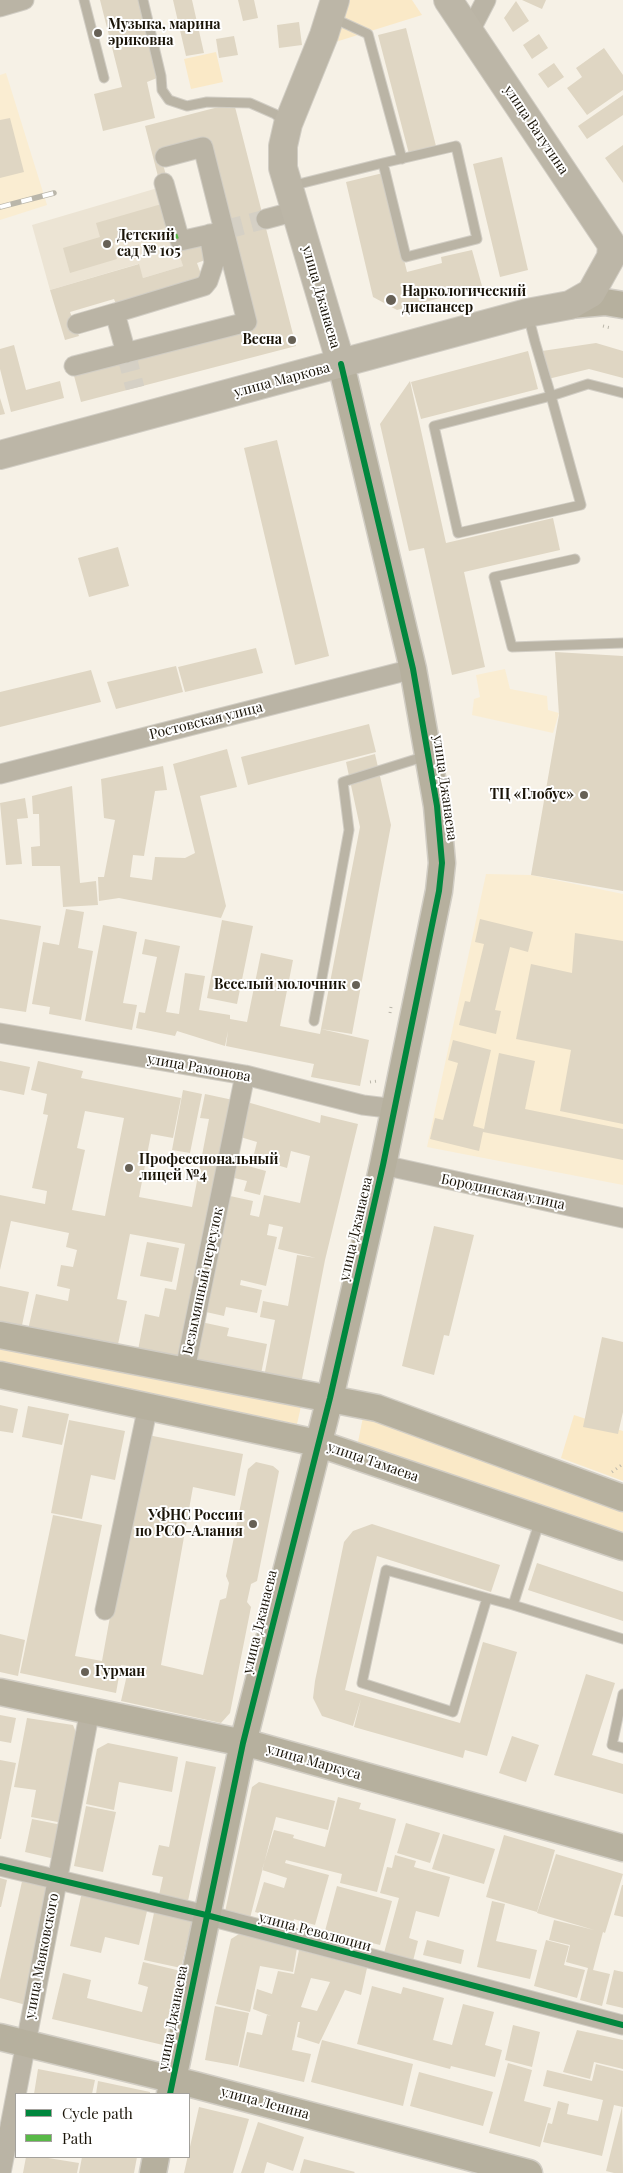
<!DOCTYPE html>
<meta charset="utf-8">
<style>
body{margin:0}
#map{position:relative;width:623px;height:2173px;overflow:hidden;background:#f6f1e6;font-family:"Playfair Display",serif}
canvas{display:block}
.legend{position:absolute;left:15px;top:2093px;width:175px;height:65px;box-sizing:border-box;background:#fff;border:1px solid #a3a19c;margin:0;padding:6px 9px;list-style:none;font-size:15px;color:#1a1408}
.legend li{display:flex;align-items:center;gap:10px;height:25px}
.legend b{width:25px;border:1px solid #a3a19c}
</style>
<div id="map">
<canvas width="623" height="2173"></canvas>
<ul class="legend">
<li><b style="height:6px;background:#00873e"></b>Cycle path</li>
<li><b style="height:6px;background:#58b947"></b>Path</li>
</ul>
</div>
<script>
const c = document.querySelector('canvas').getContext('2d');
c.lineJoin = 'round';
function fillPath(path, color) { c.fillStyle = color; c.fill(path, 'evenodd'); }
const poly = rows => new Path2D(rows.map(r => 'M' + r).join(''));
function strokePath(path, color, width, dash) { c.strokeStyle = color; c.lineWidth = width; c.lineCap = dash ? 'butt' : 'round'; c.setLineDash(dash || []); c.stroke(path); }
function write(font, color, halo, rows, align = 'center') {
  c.font = font + ' "Playfair Display",serif'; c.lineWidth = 4; c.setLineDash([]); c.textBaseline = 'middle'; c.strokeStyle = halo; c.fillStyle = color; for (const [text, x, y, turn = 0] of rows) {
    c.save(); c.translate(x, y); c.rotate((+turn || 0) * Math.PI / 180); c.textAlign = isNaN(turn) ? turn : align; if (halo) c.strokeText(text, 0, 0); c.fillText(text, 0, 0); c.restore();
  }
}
fillPath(poly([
 [6,73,47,205,0,220,0,75],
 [505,669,510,689,547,696,548,710,559,713,553,733,472,715,474,699,480,697,476,675],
 [486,874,531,875,623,894,623,1185,427,1147]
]), '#faedd2');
fillPath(poly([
 [161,187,183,266,143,278,138,264,50,290,32,225]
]), '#ece4d4');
fillPath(poly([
 [339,0,412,0,422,15,329,44],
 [216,52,223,82,191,89,184,59],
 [0,1343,302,1402,297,1424,0,1366],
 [574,1415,623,1431,623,1481,561,1458],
 [363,1417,623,1507,623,1539,357,1447]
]), '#fae9c7');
fillPath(poly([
 [100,0,138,0,157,78,147,82,155,118,103,131,94,94,122,87],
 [173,0,192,0,204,53,186,56],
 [238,0,254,0,258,18,243,21],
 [522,0,546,0,542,9],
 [516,1,529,21,513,32,504,18],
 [299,22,302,45,279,48,277,25],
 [406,28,436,146,409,154,378,35],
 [539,34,548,48,532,59,523,45],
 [234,36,238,55,219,58,216,39],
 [604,48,623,75,623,90,587,115,567,88,582,77,576,68],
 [554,63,564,77,548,88,538,74],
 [623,95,623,115,587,139,578,126],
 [234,103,296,346,81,402,73,372,253,325,206,142,160,154,168,182,160,184,145,126],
 [10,118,24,172,0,178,0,120],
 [623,145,623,183,605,158],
 [502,157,528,270,500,277,473,164],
 [383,173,407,272,442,263,441,257,472,250,482,286,397,310,373,297,346,182],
 [165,203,172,226,113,243,117,259,70,273,63,248,100,237,96,223],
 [204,243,208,259,197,263,202,277,116,304,114,299,70,312,79,336,65,340,50,290,139,264,143,278,183,266,178,251],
 [596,343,623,351,623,378,589,369,548,379,542,351],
 [14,345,26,390,60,381,64,398,11,412,0,369,0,349],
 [528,351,538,389,421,419,411,382],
 [410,381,446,543,553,518,560,550,464,572,485,667,452,675,424,548,409,551,380,424],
 [0,398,5,414,0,415],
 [277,440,329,656,295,665,244,448],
 [118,547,129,586,89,597,78,558],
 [256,648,263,673,185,692,178,667],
 [555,652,623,656,623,891,531,875,559,715],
 [176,666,183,692,116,709,107,682],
 [91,670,101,702,0,727,0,692],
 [369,724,376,752,248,785,241,757],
 [227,749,237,787,200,796,226,906,221,918,119,898,99,901,98,877,104,877,115,820,104,818,101,779,163,766,167,790,155,791,144,856,133,855,130,877,152,880,155,857,185,858,195,853,173,764],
 [375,754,391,825,352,1034,321,1029,360,827,346,762],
 [72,786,80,883,96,881,98,905,63,907,60,866,32,866,31,847,40,846,39,814,33,814,32,796],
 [25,798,28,818,17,819,22,864,6,865,0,803],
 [66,909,84,912,78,948,93,951,81,1020,49,1014,50,1007,32,1004,43,942,59,945],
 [0,919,41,926,26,1012,0,1008],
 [480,919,533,932,528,952,510,947,495,1010,501,1011,496,1034,459,1025,465,1001,470,1002,484,944,475,942],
 [222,920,253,926,237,1004,207,998],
 [103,925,137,932,123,1003,137,1005,132,1030,85,1021],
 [575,933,623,941,623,1124,560,1111,571,1050,516,1039,531,964,572,973],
 [145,939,180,946,166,1012,179,1014,185,973,205,976,199,1010,230,1015,230,1019,247,1022,261,953,293,960,280,1026,320,1034,321,1029,369,1040,360,1086,311,1077,314,1064,226,1046,228,1031,225,1046,177,1031,175,1036,136,1028,139,1012,145,1013,157,957,142,954],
 [453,1040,491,1050,473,1126,484,1129,499,1053,535,1061,525,1109,623,1129,623,1160,483,1132,479,1151,430,1139,435,1118,443,1120,458,1063,448,1060],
 [0,1061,30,1067,24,1095,0,1090],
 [38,1061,83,1071,81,1078,181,1098,173,1138,151,1134,139,1197,192,1207,209,1119,200,1118,205,1094,233,1100,183,1359,138,1350,145,1314,159,1317,165,1288,176,1290,185,1244,130,1234,117,1299,127,1301,117,1349,28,1330,36,1294,68,1301,70,1289,57,1286,61,1265,73,1267,77,1250,66,1247,69,1233,11,1221,0,1270,0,1195,45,1204,47,1191,32,1188,48,1115,43,1114,47,1094,31,1090],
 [85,1111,124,1118,105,1216,72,1210,85,1150,77,1148],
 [183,1090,202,1094,190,1153,172,1150],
 [247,1102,320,1123,321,1115,358,1124,325,1260,301,1384,264,1377,275,1320,260,1317,263,1301,288,1306,297,1255,316,1258,278,1249,283,1227,269,1224,267,1235,277,1237,266,1286,241,1280,240,1285,262,1290,257,1313,226,1307,224,1316,206,1312,230,1196,253,1201,250,1215,259,1217,264,1195,300,1203,310,1156,291,1151,287,1168,253,1158,257,1142,237,1136],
 [234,1162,266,1171,260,1195,244,1191,247,1181,230,1177],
 [434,1226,474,1235,449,1336,444,1335,434,1375,402,1366],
 [147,1242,179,1248,172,1282,140,1276],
 [0,1286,29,1292,21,1330,0,1326],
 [201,1322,229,1328,227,1336,267,1344,261,1374,194,1360],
 [602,1337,623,1342,623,1412,618,1434,583,1427],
 [0,1405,18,1409,13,1433,0,1431],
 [28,1406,69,1414,62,1445,22,1437],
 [69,1420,125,1431,115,1480,91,1475,82,1519,51,1513],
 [143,1434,243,1454,235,1496,193,1487,161,1665,203,1675,220,1600,226,1598,229,1583,226,1576,248,1469,256,1462,273,1466,279,1471,257,1581,251,1584,247,1602,251,1607,230,1713,221,1723,121,1701,129,1666,121,1665,116,1693,20,1673,53,1515,102,1525,75,1656,102,1661],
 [372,1524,500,1565,491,1592,377,1556,345,1690,460,1723,483,1642,517,1652,487,1756,465,1750,463,1758,354,1727,361,1699,353,1726,322,1716,313,1698,315,1681,344,1542,353,1531],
 [537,1563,623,1592,623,1621,528,1590],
 [0,1634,25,1640,18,1676,0,1672],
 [586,1674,615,1683,592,1755,623,1764,623,1794,554,1775],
 [0,1715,16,1718,11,1743,0,1741],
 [27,1718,73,1725,79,1740,63,1823,31,1817,36,1790,14,1787],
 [512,1736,539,1745,526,1782,499,1773],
 [108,1743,178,1757,172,1792,119,1782,114,1810,86,1804,97,1749],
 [0,1760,16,1763,1,1839,0,1839],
 [186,1761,216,1767,188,1901,159,1895,163,1877,152,1875,159,1845,169,1847],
 [259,1782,335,1801,328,1830,276,1817,250,1918,225,1912,252,1787],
 [338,1797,361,1803,359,1809,396,1819,377,1892,340,1883,342,1874,286,1860,285,1863,329,1875,315,1925,294,1919,293,1923,255,1912,264,1882,284,1888,287,1878,262,1870,274,1830,294,1835,293,1838,325,1847],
 [86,1806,116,1812,103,1872,74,1866],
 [32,1819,62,1825,55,1859,25,1852],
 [406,1823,440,1833,430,1863,397,1853],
 [443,1834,495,1849,484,1884,432,1869],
 [504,1835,555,1850,537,1912,486,1897],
 [556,1854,623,1874,605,1933,603,1932,593,1970,610,1974,602,2006,580,2000,588,1968,566,1962,570,1945,549,1940,554,1920,594,1930,537,1913],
 [395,1855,416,1861,414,1867,450,1877,439,1917,416,1911,409,1938,418,1941,413,1961,384,1953,399,1898,380,1893,387,1867,392,1868],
 [23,1877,50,1883,26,2005,0,1998,0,1980],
 [0,1878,7,1880,1,1907,0,1907],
 [622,1885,623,1885,623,1917,614,1915],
 [337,1886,392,1901,380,1945,325,1931],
 [82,1892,148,1907,139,1945,105,1937,101,1953,70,1946],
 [492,1901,505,1904,496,1941,537,1950,530,1979,477,1967],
 [154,1913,192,1921,181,1968,144,1960],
 [239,1934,297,1948,293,1972,260,1966,250,2012,216,2004,231,1939],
 [427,1940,464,1950,461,1964,423,1955],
 [546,1940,569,1946,564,1965,585,1970,577,1998,534,1986],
 [299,1950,367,1968,361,1995,345,1990,319,2044,297,2037,300,2022,298,2022,292,2050,311,2054,304,2082,239,2067,247,2032,262,2035,267,2015,271,2016,253,2009,257,1989,272,1994,278,1971,294,1974],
 [311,1978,330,1982,317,2011,301,2007],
 [143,1962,181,1971,163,2045,52,2019,63,1973,91,1980,87,1998,142,2012,148,1987,138,1984],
 [614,1970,623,1972,623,2008,606,2004],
 [372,1986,401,1994,403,1987,444,1998,433,2040,452,2045,463,2004,494,2012,485,2045,502,2050,495,2077,451,2066,450,2069,357,2044],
 [215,2006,249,2013,238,2066,205,2060],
 [513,2025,540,2032,532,2067,505,2060],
 [577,2030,623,2040,623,2069,594,2062,590,2079,563,2072],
 [322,2040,413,2064,403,2106,311,2082],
 [508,2063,532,2070,524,2101,551,2108,540,2147,489,2133],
 [596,2064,623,2071,623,2107,614,2105,602,2156,543,2142,548,2123,552,2124,558,2101,569,2104,567,2114,598,2121,603,2100,543,2086,547,2070,592,2081],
 [38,2069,95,2080,92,2094,34,2094],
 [419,2072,493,2092,483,2126,410,2106],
 [98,2081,150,2092,150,2094,96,2094],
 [199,2107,249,2119,233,2173,184,2173],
 [622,2107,623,2173,614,2173,606,2171],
 [258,2122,304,2137,293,2171,267,2162,264,2173,241,2173],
 [26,2157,42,2157,79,2163,77,2173,23,2173],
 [82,2157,137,2157,134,2173,79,2173],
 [304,2159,355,2172,354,2173,300,2173]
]), '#dfd6c3');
strokePath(poly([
 [224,230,266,219],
 [126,353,135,388]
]), '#d5d0c5', 19, [19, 9]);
const lane = poly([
 [84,0,104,78],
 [143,0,161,76,162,90,169,100,187,106,207,102,250,103,275,114,286,123],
 [331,17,368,34,402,159],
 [292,186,303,183,383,163,456,146,477,239,406,257,383,163],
 [528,315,535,342,551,396,581,505,458,533,434,426,551,396,588,384,623,393],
 [575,559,494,577,512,647,623,643],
 [314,1021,349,830,343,782,426,756],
 [487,1598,453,1712,362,1683,386,1570,487,1598,513,1605,623,1639],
 [513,1605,540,1520],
 [623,1694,612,1745,623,1748]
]);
const street = poly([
 [0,7,24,0],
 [470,31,486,0],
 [164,183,180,241,220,232],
 [266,219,296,211],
 [77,324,115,313],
 [126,353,115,313,204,286,208,281,214,263,209,234],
 [74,366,247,322,203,147,165,157],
 [0,774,413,669],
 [0,1033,245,1075,363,1105,396,1109],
 [383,1165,623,1218],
 [185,1370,245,1075],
 [105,1610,148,1406],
 [0,1866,206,1915,623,2025],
 [1,2173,90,1710]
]);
const secondary = poly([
 [570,305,605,302,623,305],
 [0,1335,377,1408,623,1498],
 [0,1375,317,1443,623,1547],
 [0,1692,258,1746,623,1848],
 [0,2037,195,2085,529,2173],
 [170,2094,243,1743,330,1398,383,1165,439,891,442,863,437,806,413,669,341,364],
 [153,2173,156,2157]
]);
const primary = poly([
 [335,0,324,35,288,124,283,146,283,168,341,364],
 [0,455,527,313,570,305,591,293,611,257,612,245,448,0]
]);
strokePath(lane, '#d1cdc4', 11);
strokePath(street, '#d1cdc4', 21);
strokePath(secondary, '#d1cdc4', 29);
strokePath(primary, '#d1cdc4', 30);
strokePath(poly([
 [603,326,611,328],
 [390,1013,391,1007],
 [370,1082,378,1081],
 [612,1472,623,1464]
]), '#bab6aa', 3, [1, 4]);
strokePath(lane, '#bab4a5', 9);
strokePath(street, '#bab4a5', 19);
strokePath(secondary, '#b6b09e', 26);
strokePath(primary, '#bcb6a7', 28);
const rail = poly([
 [0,207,54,193]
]);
strokePath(rail, '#bab6aa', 5.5);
strokePath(rail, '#fff', 4, [11]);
strokePath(poly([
 [175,237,178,236]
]), '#58b947', 5, [10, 5]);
strokePath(poly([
 [0,1866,206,1915,623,2025],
 [170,2094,243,1743,330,1398,383,1165,439,891,442,863,437,806,413,669,341,364]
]), '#00873e', 6);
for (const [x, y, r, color] of [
 [98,33,5,"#676156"],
 [107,244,5,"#676156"],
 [391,300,6,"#676156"],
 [292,340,5,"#676156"],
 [584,795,5,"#676156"],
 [356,985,5,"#676156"],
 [129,1168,5,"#676156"],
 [253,1524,5,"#676156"],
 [85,1672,5,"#676156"]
]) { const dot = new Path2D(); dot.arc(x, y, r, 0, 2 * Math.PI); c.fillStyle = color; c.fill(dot); strokePath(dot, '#fff', 2); }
write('bold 14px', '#1a1408', '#fff', [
 ["Музыка, марина",108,25],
 ["эриковна",108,41],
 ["Детский",117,236],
 ["сад № 105",117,252],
 ["Наркологический",402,292],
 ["диспансер",402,308],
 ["Весна",282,340,"right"],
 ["ТЦ «Глобус»",574,795,"right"],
 ["Веселый молочник",346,985,"right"],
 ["Профессиональный",139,1160],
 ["лицей №4",139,1176],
 ["УФНС России",243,1516,"right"],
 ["по РСО-Алания",243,1532,"right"],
 ["Гурман",95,1672]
], 'left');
write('14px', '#1a1408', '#fff', [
 ["улица Ватутина",536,130,56],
 ["улица Джанаева",321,297,74],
 ["улица Маркова",282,380,-15],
 ["Ростовская улица",206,721,-14],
 ["улица Джанаева",445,788,82],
 ["улица Рамонова",199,1068,10],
 ["Бородинская улица",503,1192,12],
 ["улица Джанаева",356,1229,-77],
 ["Безымянный переулок",203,1281,-78],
 ["улица Тамаева",373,1462,19],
 ["улица Джанаева",260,1622,-76],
 ["улица Маркуса",314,1762,16],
 ["улица Революции",315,1932,15],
 ["улица Маяковского",42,1956,-79],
 ["улица Джанаева",173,2018,-79],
 ["улица Ленина",265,2103,15]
]);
</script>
